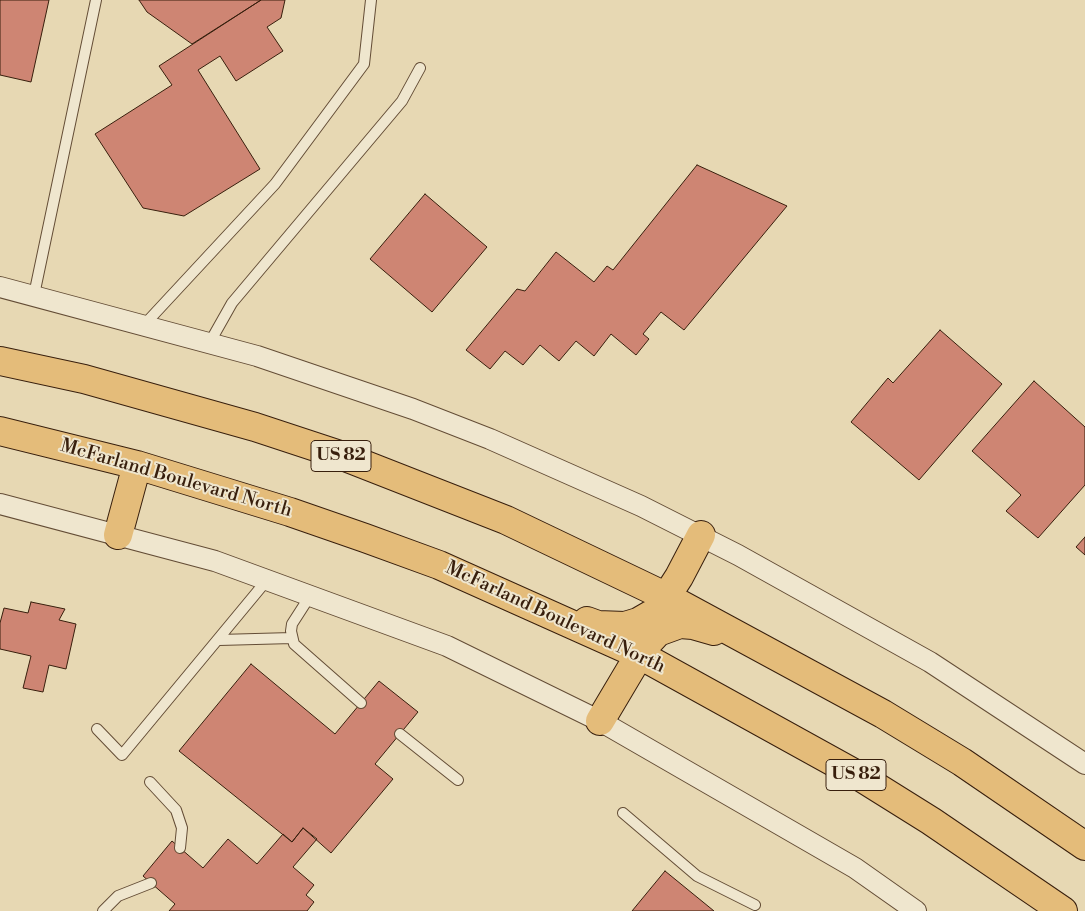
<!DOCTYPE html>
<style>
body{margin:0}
canvas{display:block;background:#e7d8b3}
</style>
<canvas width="1085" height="911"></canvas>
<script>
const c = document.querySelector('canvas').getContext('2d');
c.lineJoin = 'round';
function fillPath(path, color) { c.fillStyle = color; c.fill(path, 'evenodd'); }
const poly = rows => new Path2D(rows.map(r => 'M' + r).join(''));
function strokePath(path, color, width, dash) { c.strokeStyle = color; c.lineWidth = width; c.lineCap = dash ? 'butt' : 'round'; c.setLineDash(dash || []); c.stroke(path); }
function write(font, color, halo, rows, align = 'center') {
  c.font = font + ' "Libre Bodoni",serif'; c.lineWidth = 4; c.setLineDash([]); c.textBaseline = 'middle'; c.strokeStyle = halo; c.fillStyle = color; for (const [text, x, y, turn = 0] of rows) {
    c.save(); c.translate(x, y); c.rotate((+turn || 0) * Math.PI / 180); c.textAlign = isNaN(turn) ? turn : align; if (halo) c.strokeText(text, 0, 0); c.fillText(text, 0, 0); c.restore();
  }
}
const building = poly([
 [0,0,49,0,31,82,0,75,0,0],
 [139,0,261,0,192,44,147,12,139,0],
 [261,0,285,0,281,18,267,27,283,51,236,81,220,56,198,70,260,169,184,216,143,208,95,134,172,85,159,66,261,0],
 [697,165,787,206,684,330,661,312,643,334,649,339,636,355,611,334,594,356,576,341,559,361,540,345,523,365,505,351,490,369,466,350,517,289,525,291,556,252,594,282,607,266,613,270,697,165],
 [425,194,487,247,432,312,370,259,425,194],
 [940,330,1002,384,919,480,851,422,888,378,893,383,940,330],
 [1034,381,1085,427,1085,485,1038,538,1006,511,1021,495,972,451,1034,381],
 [1085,537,1085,555,1076,547,1085,537],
 [31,602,65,609,59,620,76,624,66,669,49,665,43,692,23,688,31,656,0,649,0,623,4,608,28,613,31,602],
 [251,664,335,734,379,681,418,712,375,764,393,779,331,853,303,828,292,842,179,751,251,664],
 [303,828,317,839,293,867,314,885,306,895,314,902,307,911,169,911,175,904,143,876,172,841,203,868,228,839,257,864,283,834,292,842,303,828],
 [665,871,714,911,632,911,665,871]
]);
fillPath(building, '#ce8573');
strokePath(building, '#381f0d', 1);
const service = poly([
 [34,295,96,0],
 [145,324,275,184,364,64,371,0],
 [210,342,232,303,402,101,420,68],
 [310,596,292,624,291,631,294,644,361,703],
 [219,640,292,638],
 [97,729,122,755,267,580],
 [400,734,458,780],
 [150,782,176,810,182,828,180,848],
 [623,813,697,876,755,905],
 [103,911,118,896,151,883]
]);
const minor = poly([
 [0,287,257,356,413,409,490,439,641,506,738,555,930,662,1085,764],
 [0,504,215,561,447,646,600,721,855,868,916,911]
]);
const trunk = poly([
 [0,361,84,379,255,427,340,455,506,520,667,597,883,714,962,762,1085,846],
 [0,431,137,465,290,512,365,538,439,565,640,655,859,776,931,821,1063,911],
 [118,535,137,465],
 [587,621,598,625,625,626,638,622,657,611,679,577,701,535],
 [600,721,644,647,658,632,680,624,693,625,714,631]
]);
strokePath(service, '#644d36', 12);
strokePath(minor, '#644d36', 22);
strokePath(trunk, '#381f0d', 30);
strokePath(service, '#efe6ce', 10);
strokePath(minor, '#efe6ce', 20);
strokePath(trunk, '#e4bc7a', 28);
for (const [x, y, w] of [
 [341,456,60],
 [856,775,60]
]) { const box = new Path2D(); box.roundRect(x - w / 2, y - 15.5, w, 31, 4); c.fillStyle = '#efe6ce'; c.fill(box); strokePath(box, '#381f0d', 1); }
write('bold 18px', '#381f0d', null, [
 ["US 82",341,456],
 ["US 82",856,775]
]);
write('19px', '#381f0d', '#efe6ce', [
 ["McFarland Boulevard North",176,479,16],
 ["McFarland Boulevard North",555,618,25]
]);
</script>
